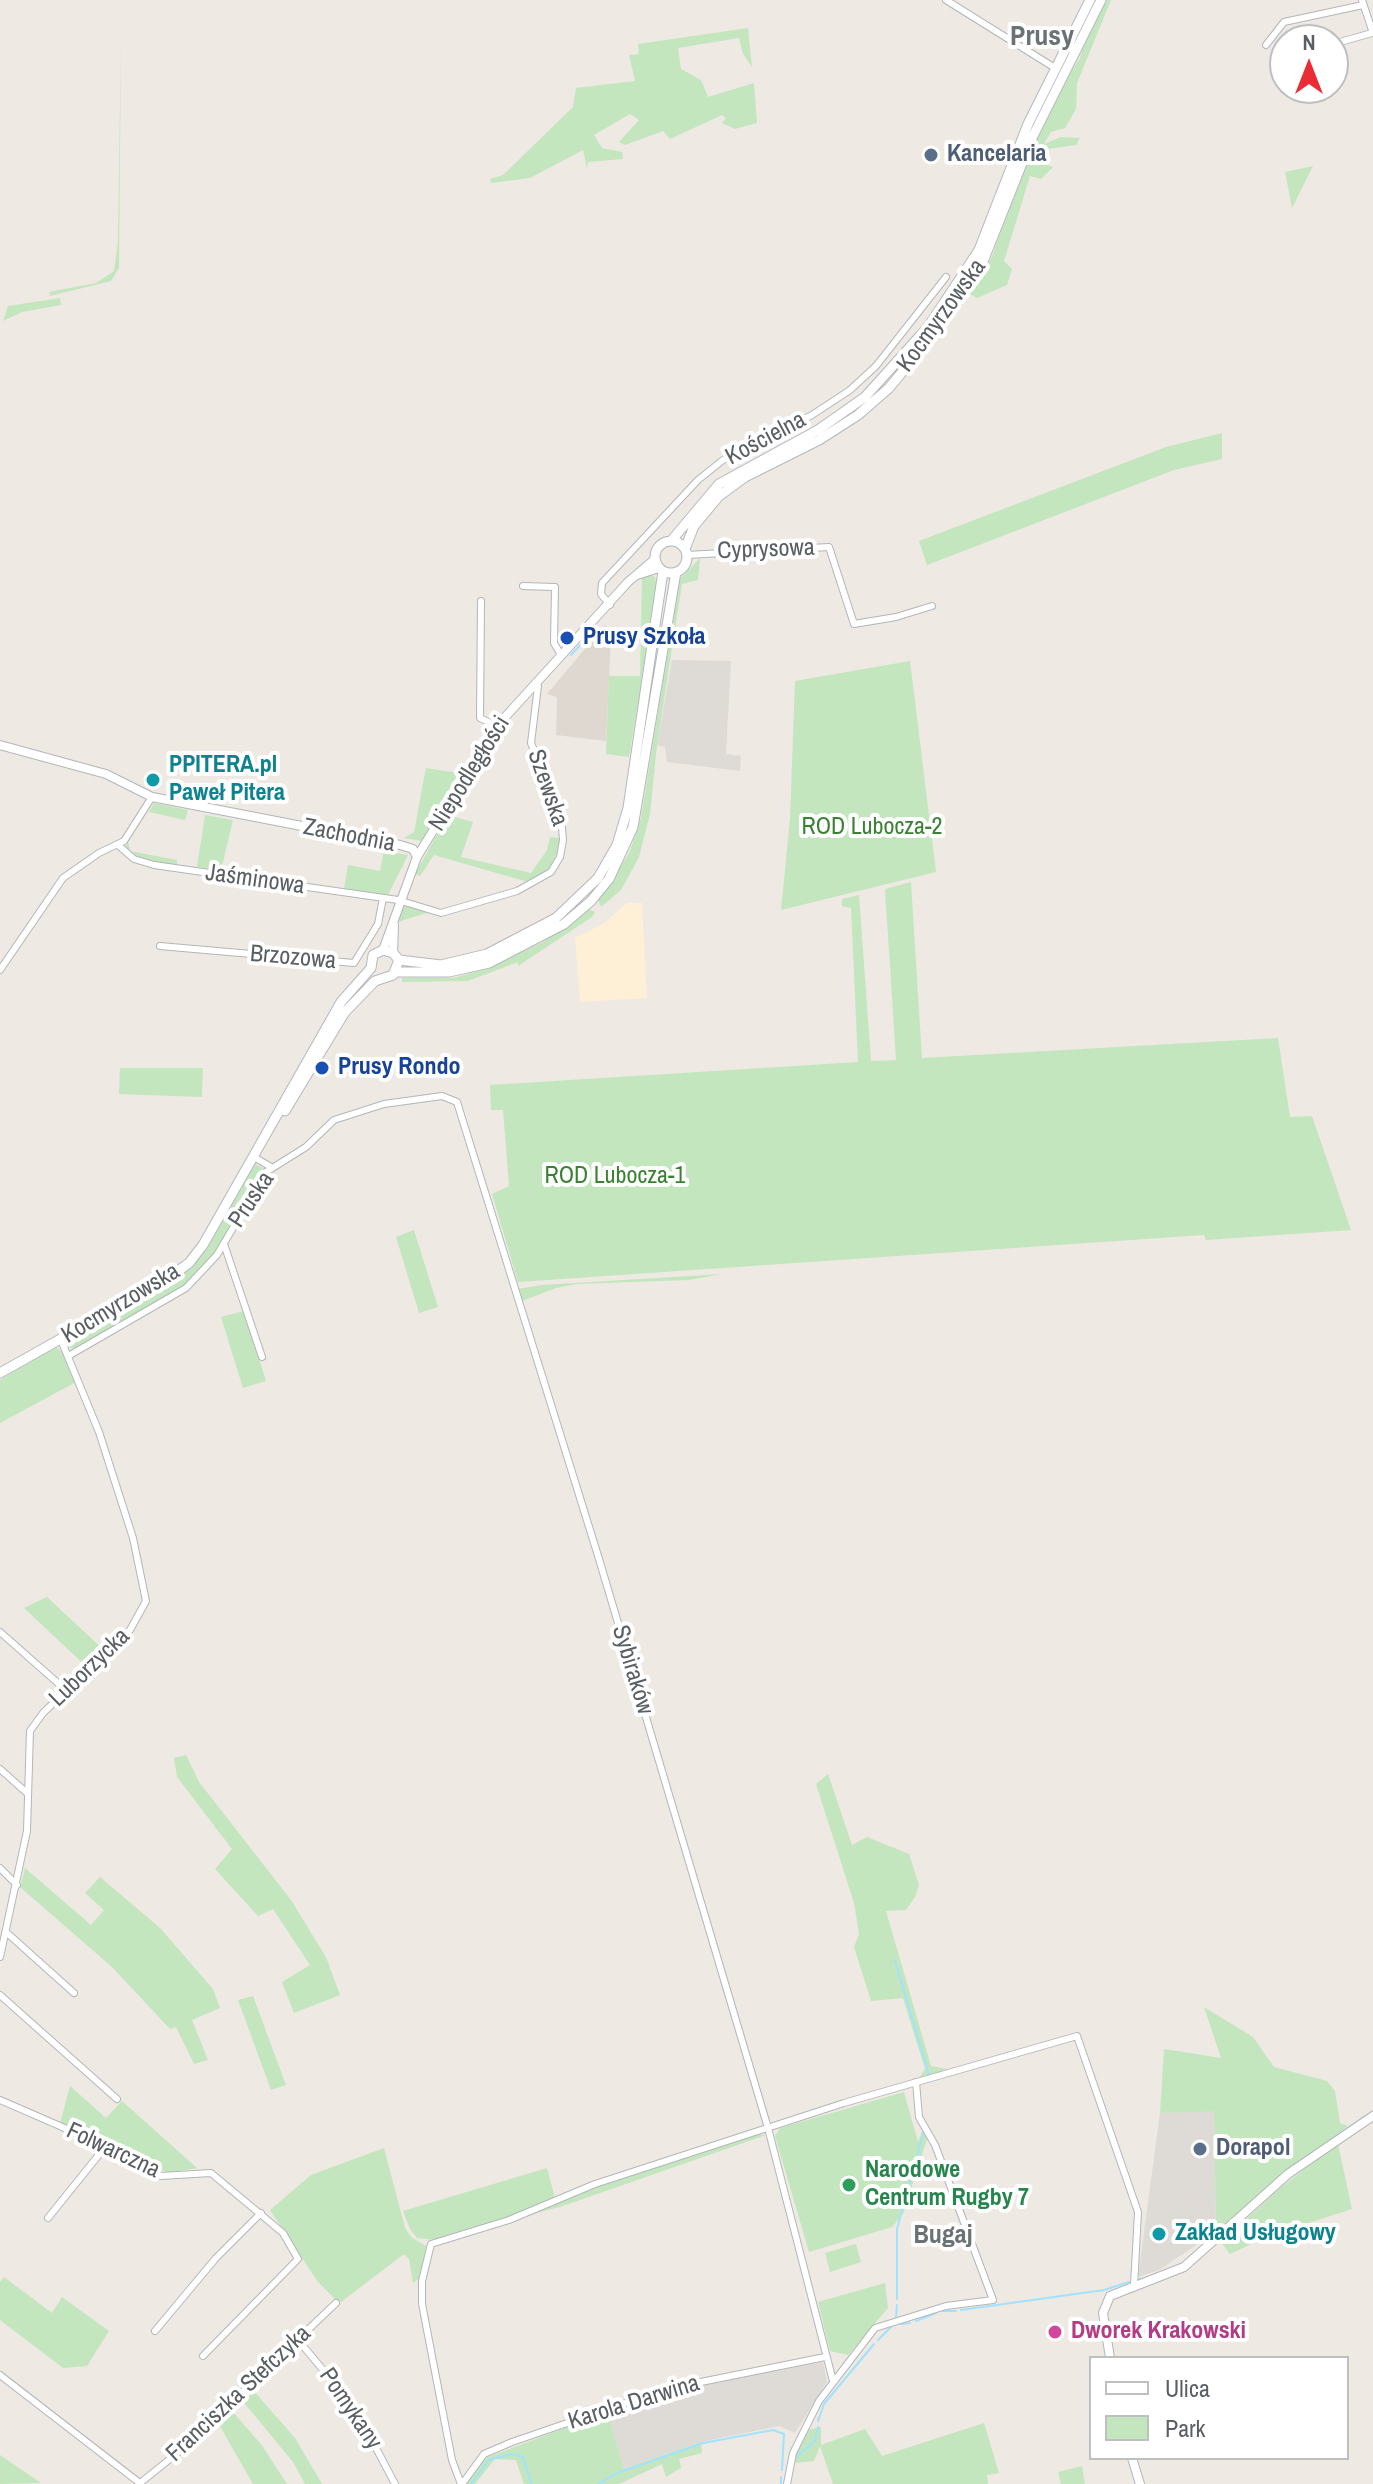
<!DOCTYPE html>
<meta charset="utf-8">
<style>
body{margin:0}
#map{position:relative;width:1373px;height:2484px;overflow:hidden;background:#eee9e2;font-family:"Archivo Narrow",sans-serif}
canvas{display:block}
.legend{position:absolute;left:1089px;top:2356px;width:260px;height:104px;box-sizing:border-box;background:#fff;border:2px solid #bdbfc1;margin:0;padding:10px 14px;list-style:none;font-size:24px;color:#5a5f63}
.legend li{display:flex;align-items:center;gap:16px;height:40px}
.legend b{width:40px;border:2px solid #bdbfc1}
.north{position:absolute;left:1269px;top:24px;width:80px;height:80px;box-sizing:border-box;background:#fff;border:2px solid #bdbfc1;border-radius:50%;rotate:0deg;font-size:22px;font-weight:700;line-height:32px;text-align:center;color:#5a5f63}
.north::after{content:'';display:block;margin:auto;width:28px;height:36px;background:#eb2b35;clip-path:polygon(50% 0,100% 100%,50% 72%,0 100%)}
</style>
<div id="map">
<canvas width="1373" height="2484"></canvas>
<ul class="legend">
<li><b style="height:10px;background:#fff"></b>Ulica</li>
<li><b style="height:22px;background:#c3e6be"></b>Park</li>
</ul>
<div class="north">N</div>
</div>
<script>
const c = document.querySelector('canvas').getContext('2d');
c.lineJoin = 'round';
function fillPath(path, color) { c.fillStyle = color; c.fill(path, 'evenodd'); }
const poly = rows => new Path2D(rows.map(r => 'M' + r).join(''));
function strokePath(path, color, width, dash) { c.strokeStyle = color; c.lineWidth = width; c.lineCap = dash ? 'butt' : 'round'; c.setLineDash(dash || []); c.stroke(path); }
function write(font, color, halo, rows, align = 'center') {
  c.font = font + ' "Archivo Narrow",sans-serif'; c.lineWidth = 8; c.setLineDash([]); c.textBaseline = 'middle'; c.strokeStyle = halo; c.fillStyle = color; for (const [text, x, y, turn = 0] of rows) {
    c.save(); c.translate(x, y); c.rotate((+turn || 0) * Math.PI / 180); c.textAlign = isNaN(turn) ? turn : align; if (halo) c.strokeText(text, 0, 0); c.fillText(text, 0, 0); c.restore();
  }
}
fillPath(poly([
 [627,903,642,903,647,998,580,1002,575,938,603,924]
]), '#fef0d6');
fillPath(poly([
 [672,660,731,661,726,754,741,756,740,771,667,762,665,747,657,745],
 [1214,2110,1216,2232,1159,2270,1138,2277,1160,2113],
 [823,2362,827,2382,795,2433,779,2426,701,2442,624,2469,607,2412,686,2387]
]), '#dedbd7');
fillPath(poly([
 [605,625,611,637,606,741,556,735,557,697,547,694]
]), '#ded8d0');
fillPath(poly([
 [1107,0,1111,0,1077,83,1076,109,1065,128,1051,132,1044,144,1061,137,1080,138,1076,145,1040,150,1036,161,1053,167,1041,179,1030,176,1004,261,1012,269,1007,285,977,298,968,293,991,259,1021,173,1060,89,1080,58,1087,32],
 [748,28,752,67,743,54,739,38,678,48,681,69,701,80,708,97,754,83,757,123,735,129,722,123,726,118,722,115,670,139,663,131,625,145,619,142,639,120,630,114,594,135,602,148,622,152,623,159,588,162,587,169,583,150,530,178,491,183,490,179,503,175,573,107,576,88,635,81,629,55,639,54,638,44],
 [121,36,119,268,111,281,50,296,49,292,96,283,114,271,118,242],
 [1313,166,1292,208,1285,172],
 [60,298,61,305,22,312,3,321,8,306],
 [1222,433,1222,459,1174,470,927,565,919,541,1166,447],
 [700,558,698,580,682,584,657,745,650,814,639,857,621,890,601,907,598,899,629,853,641,818,679,580],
 [651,575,655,577,657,591,629,757,606,754,609,676,640,676,642,578],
 [910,661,936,872,781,910,790,819,795,681],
 [426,768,458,773,422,841,404,838,414,832],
 [154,803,188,810,185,820,149,812],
 [205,815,233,820,221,870,197,867],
 [448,815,473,822,461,857,531,873,547,850,550,837,560,838,556,855,549,869,528,882,434,855,420,876,415,874],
 [128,841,130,851,177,860,177,867,138,858,125,849],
 [384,851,408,855,388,895,344,889,348,865,380,871],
 [911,882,922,1058,1278,1038,1290,1117,1312,1116,1351,1230,1206,1240,1204,1235,518,1282,492,1194,509,1186,503,1110,491,1110,490,1085,858,1062,851,908,842,906,842,899,859,895,871,1061,896,1060,885,889],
 [405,905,429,912,398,922,399,912],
 [589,909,595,912,592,917,518,966,518,962,468,981,402,982,402,978,453,978,489,968,543,942],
 [120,1068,203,1068,202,1097,119,1094],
 [255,1164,263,1168,261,1177,217,1252,199,1275,177,1293,78,1348,68,1348,68,1339,192,1266,207,1249],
 [414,1230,438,1307,419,1313,396,1237],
 [722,1274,689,1280,577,1284,556,1288,522,1301,517,1289,542,1285],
 [244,1311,266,1381,243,1388,221,1317],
 [56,1347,67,1357,78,1381,0,1423,0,1380],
 [47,1597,107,1653,88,1668,24,1608],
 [186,1755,199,1782,291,1900,326,1957,340,1995,294,2013,282,1982,310,1965,273,1909,258,1916,215,1869,232,1849,177,1777,174,1758],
 [828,1774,852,1845,867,1837,909,1854,919,1885,915,1897,906,1910,886,1911,931,2066,952,2070,919,2078,925,2069,903,1998,871,2001,854,1947,859,1934,854,1903,816,1784],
 [25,1868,91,1925,104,1910,85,1893,100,1877,160,1928,213,1989,220,2008,192,2020,208,2060,194,2064,176,2027,170,2029,112,1967,20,1887],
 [253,1996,286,2085,271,2090,238,2000],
 [1204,2007,1253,2037,1274,2067,1327,2081,1335,2091,1340,2123,1348,2126,1285,2173,1216,2232,1214,2111,1160,2113,1164,2049,1221,2058],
 [70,2086,106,2118,122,2101,197,2168,168,2173,106,2142,60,2124],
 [904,2092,918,2142,923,2129,928,2136,903,2214,892,2227,809,2252,775,2136,780,2128],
 [756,2134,766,2135,560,2207,519,2217,575,2193],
 [1338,2144,1352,2209,1271,2235,1230,2254,1221,2242,1280,2188],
 [384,2148,405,2228,411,2237,426,2246,421,2277,413,2283,409,2259,404,2254,341,2302,336,2300,318,2282,270,2210,311,2175],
 [547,2168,555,2198,498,2222,436,2240,417,2238,410,2229,403,2211],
 [856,2244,861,2262,830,2272,825,2253],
 [4,2277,52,2313,62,2297,109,2331,87,2366,63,2368,0,2320,0,2282],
 [885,2283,888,2308,848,2355,830,2351,818,2302],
 [252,2389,295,2438,322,2484,305,2484,293,2462,241,2399],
 [230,2409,261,2444,287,2484,253,2484,217,2421],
 [607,2412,624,2469,701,2442,702,2453,679,2459,681,2468,666,2477,662,2464,619,2484,524,2484,516,2460,495,2459,475,2484,467,2484,468,2474,483,2459],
 [984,2423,999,2473,987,2475,988,2484,833,2484,820,2446,814,2461,796,2463,794,2458,807,2430,821,2427,821,2445,865,2429,882,2456],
 [0,2455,41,2483,0,2484],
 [1082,2466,1085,2484,1061,2484,1058,2472]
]), '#c3e6be');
strokePath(poly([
 [571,655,596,628],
 [895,1961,929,2075],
 [1333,2138,1373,2111],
 [1138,2280,1149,2277],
 [897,2299,897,2229,924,2130],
 [961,2310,1104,2290,1129,2282],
 [942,2311,956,2311],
 [896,2317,897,2305],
 [916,2321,936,2313],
 [901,2324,910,2323],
 [878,2340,891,2327],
 [818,2421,824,2404,874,2344],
 [796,2457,815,2441,818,2427],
 [471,2484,489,2460,511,2454,523,2457,531,2484],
 [598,2484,617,2473,703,2443,773,2430,784,2434,782,2470],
 [781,2484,781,2477]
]), '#a1e2ff', 2);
const minor = poly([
 [946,0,1055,68],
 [1362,0,1373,33],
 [1333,44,1372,33],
 [1266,45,1284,22,1363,5],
 [687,555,829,547,854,624,896,617,932,606],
 [523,586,555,587,554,643,561,655],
 [481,601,480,718,497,726],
 [610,605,601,594,602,583,698,480,723,460,812,415,850,390,876,366,946,277],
 [118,845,134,859,154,865,398,900,441,913,517,891,551,872,560,857,563,840,561,816,531,743,538,686,535,683],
 [160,946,354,963,378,924,383,898],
 [0,970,63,878,99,853,124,841,152,797],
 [254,1157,271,1167],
 [224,1244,262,1357],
 [70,1355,186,1288,217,1255,266,1172,306,1147,334,1120,384,1104,442,1096,457,1102,599,1559,768,2128,833,2381],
 [0,1632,68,1692],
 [0,1769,27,1793],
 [0,1868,17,1885],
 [6,1932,74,1993],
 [0,1957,27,1831,30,1731,43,1713,130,1630,146,1601,133,1538,99,1432,61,1340],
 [0,1995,117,2099],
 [0,2100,106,2146,161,2176,211,2173,283,2233,298,2259,203,2356],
 [48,2218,106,2146],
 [155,2331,216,2258,261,2213],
 [298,2340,355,2408,395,2484],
 [0,2375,141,2484],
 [140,2483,185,2447,336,2303],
 [461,2484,452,2460,422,2304,422,2281,431,2244,509,2220,595,2184,844,2103,1077,2036,1138,2212,1134,2286],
 [462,2484,484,2454,512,2442,666,2389,825,2357],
 [787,2484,793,2453,819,2401,875,2328,946,2306,993,2300,935,2145,919,2117,916,2082]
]);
const tertiary = poly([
 [637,575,659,568],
 [0,745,106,774,152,797,400,845,413,849,417,857],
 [383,950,417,857,497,726,628,582,655,559],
 [393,953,394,925],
 [1110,2358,1103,2313,1110,2296,1184,2267,1288,2174,1373,2116],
 [1132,2458,1140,2484]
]);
const secondary = poly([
 '655 557a16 16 0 1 1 32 0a16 16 0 1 1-32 0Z',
 [671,541,719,484,818,430,865,397,928,327,979,250,1028,124,1090,0],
 [685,549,694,526,719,496,745,477,819,440,858,415,889,388,943,323,984,259,1032,138,1101,0],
 [399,960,441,965,487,954,556,918,598,878,617,845,628,808,663,571],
 [396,972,449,972,489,963,564,924,591,901,609,879,633,827,676,572],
 [285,1111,345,1012,375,981,393,975,399,960,393,953,383,950,373,955,371,968],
 [0,1373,167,1279,189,1263,203,1245,341,1002,371,968]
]);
strokePath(minor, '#b3b6ba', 8);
strokePath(tertiary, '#b3b6ba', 10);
strokePath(secondary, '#b4b8bd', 11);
strokePath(minor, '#fff', 6);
strokePath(tertiary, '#fff', 8);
strokePath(secondary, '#fff', 9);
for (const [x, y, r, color] of [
 [931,155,8,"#5c6f8a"],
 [567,638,8,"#1a4fb4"],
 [153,780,8,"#0f9aa8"],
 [322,1068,8,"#1a4fb4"],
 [1200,2149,8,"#5c6f8a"],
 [849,2185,8,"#2e9e5b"],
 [1159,2234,8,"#0f9aa8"],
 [1055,2332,8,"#d1479c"]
]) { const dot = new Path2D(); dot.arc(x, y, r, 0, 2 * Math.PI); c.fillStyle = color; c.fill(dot); strokePath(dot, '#fff', 3); }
write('bold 24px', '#4e5e75', '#fff', [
 ["Kancelaria",947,155],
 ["Dorapol",1216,2149]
], 'left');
write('24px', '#5a5f63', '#fff', [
 ["Kocmyrzowska",942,316,-54],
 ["Kościelna",766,439,-28],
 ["Cyprysowa",766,550,-2],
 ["Niepodległości",470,774,-58],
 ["Szewska",547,788,71],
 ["Zachodnia",349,836,11],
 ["Jaśminowa",255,880,8],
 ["Brzozowa",293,958,5],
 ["Pruska",252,1200,-56],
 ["Kocmyrzowska",121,1304,-31],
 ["Luborzycka",90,1668,-44],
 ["Sybiraków",632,1670,73],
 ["Folwarczna",113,2151,25],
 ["Franciszka Stefczyka",239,2394,-43],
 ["Karola Darwina",634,2403,-17],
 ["Pomykany",350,2409,56]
]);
write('bold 24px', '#164399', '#fff', [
 ["Prusy Szkoła",583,638],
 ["Prusy Rondo",338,1068]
], 'left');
write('bold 24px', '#0d838f', '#fff', [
 ["PPITERA.pl",169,766],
 ["Paweł Pitera",169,794],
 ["Zakład Usługowy",1175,2234]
], 'left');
write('24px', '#3a8232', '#fff', [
 ["ROD Lubocza-2",872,828],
 ["ROD Lubocza-1",615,1177]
]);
write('bold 24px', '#27864d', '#fff', [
 ["Narodowe",865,2171],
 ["Centrum Rugby 7",865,2199]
], 'left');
write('bold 24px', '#b23c85', '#fff', [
 ["Dworek Krakowski",1071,2332]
], 'left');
write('bold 26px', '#6b7275', '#fff', [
 ["Bugaj",943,2236]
]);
write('bold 28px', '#6b7275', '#fff', [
 ["Prusy",1042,37]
]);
</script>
